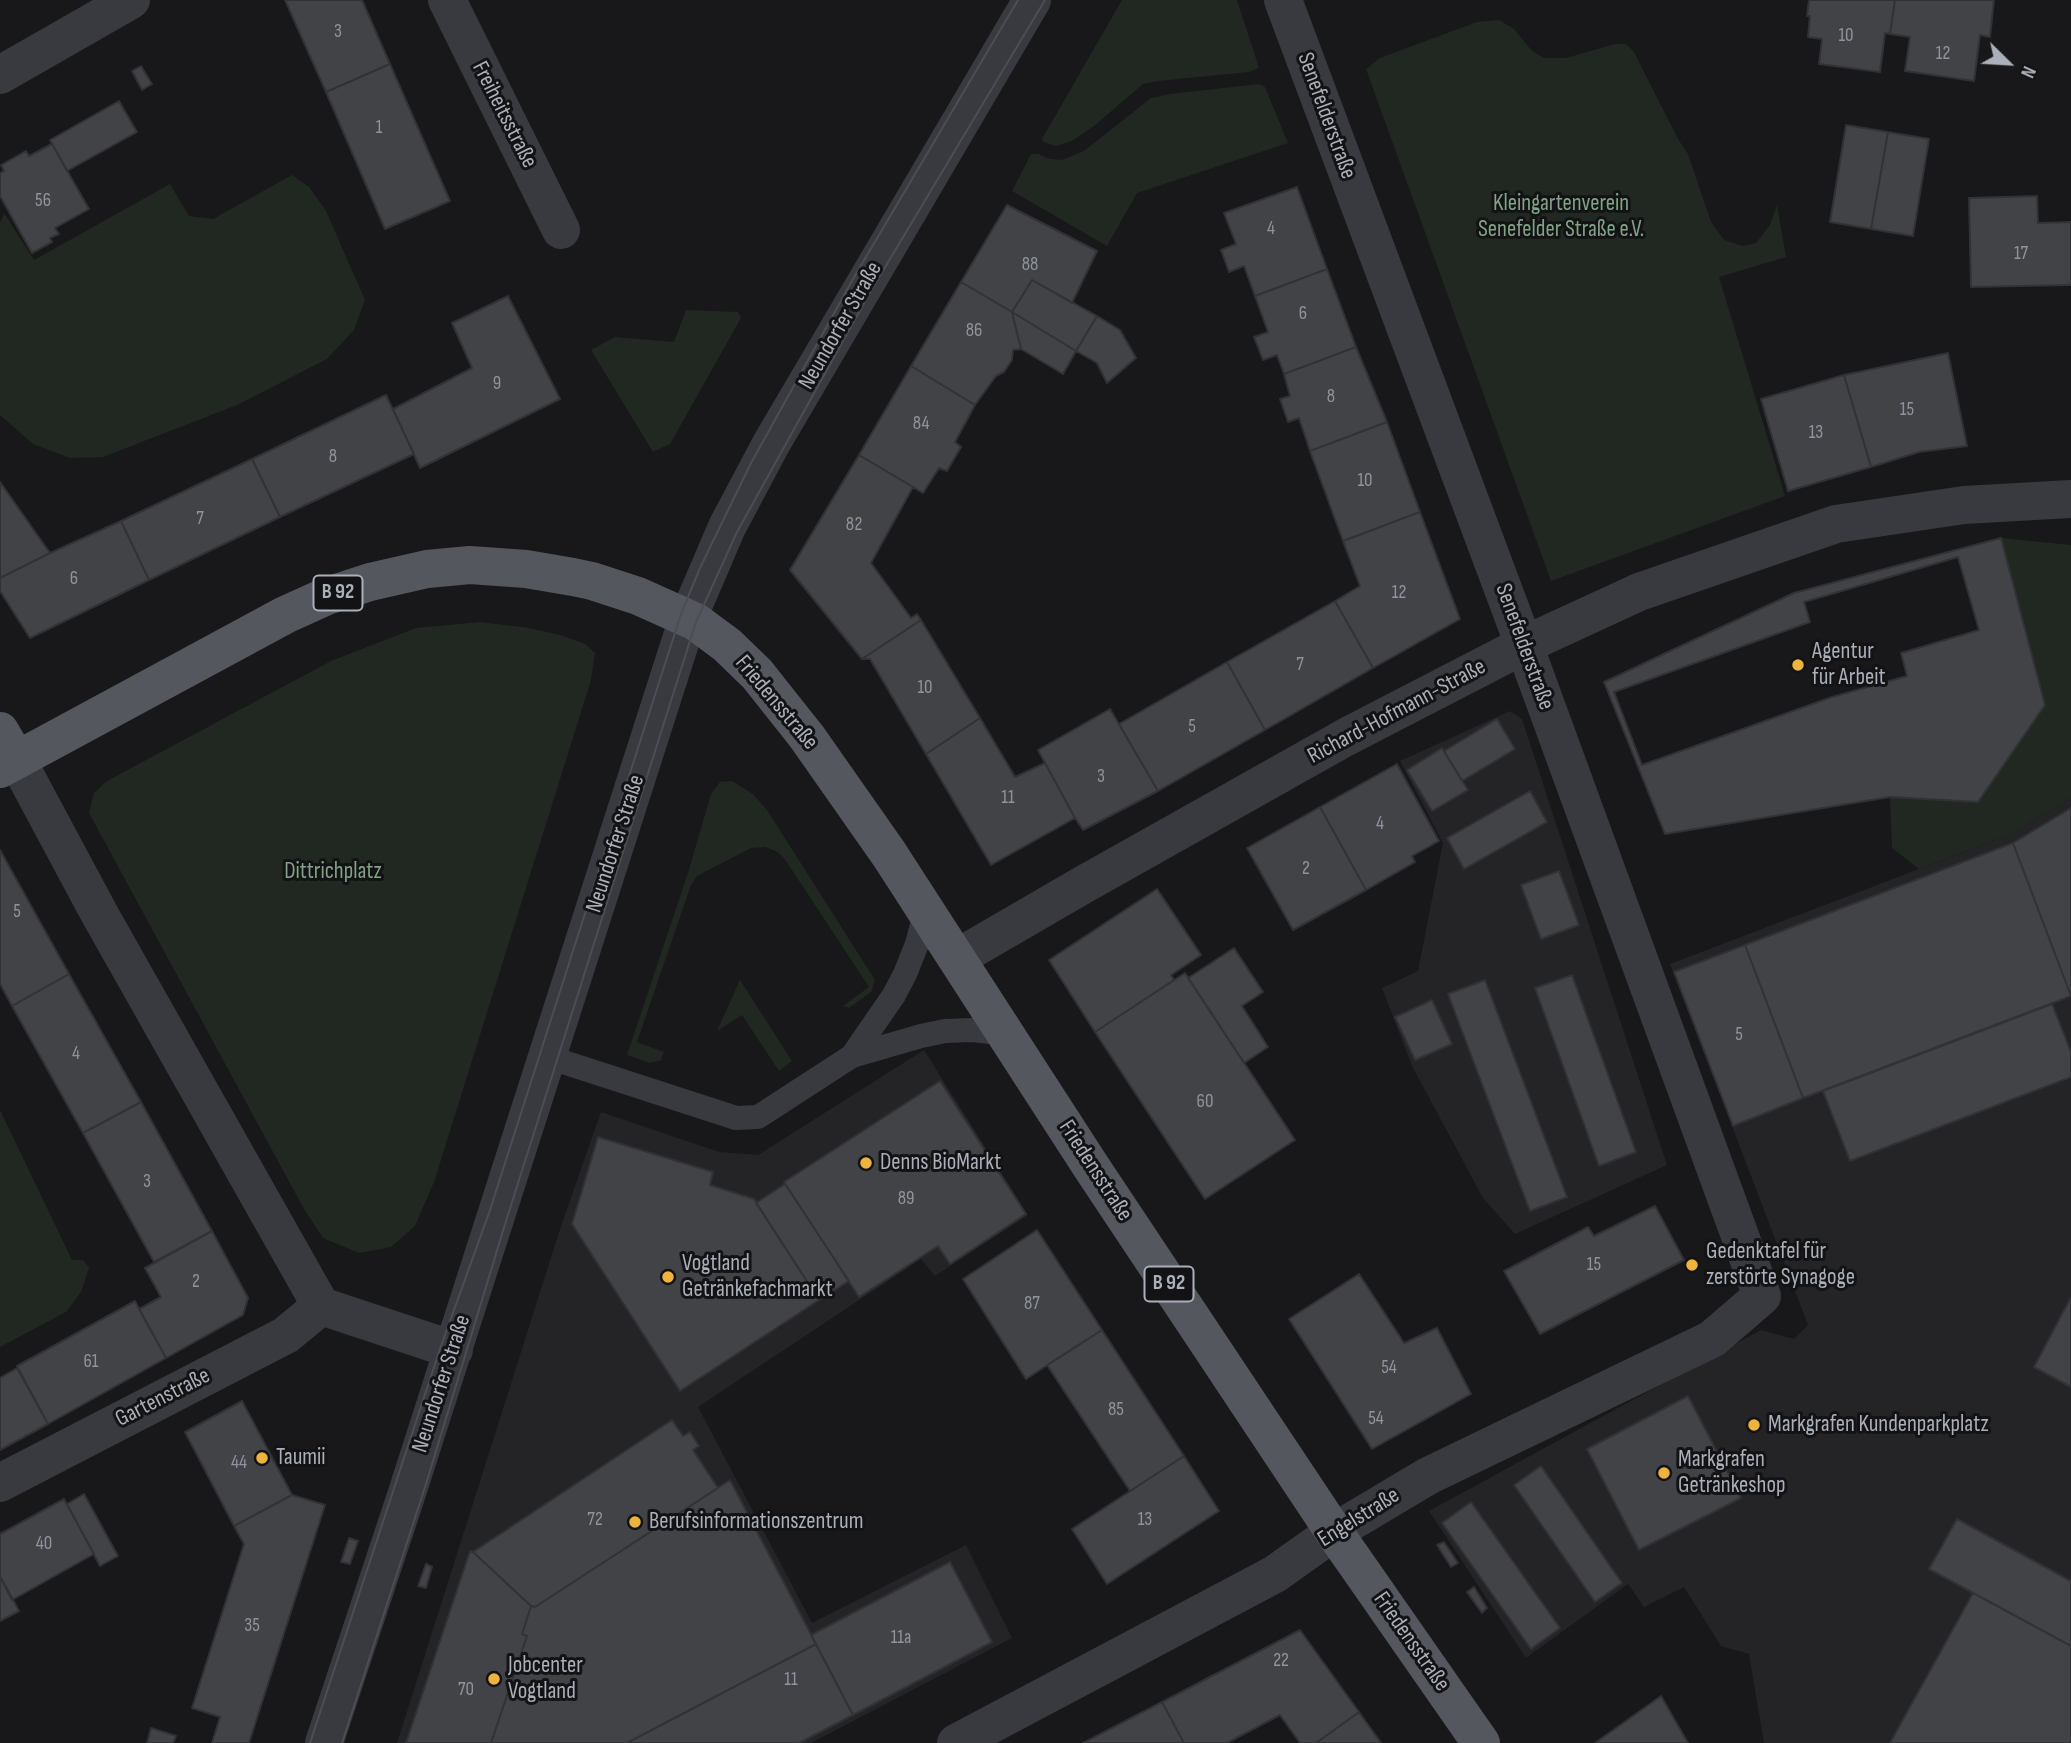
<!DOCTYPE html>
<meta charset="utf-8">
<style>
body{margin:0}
#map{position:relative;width:2071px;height:1743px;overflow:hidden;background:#18181a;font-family:"Sofia Sans Condensed",sans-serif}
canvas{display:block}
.north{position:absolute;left:1973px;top:28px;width:70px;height:70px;-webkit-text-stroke:5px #131315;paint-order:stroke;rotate:114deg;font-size:19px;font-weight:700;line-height:28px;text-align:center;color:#aaafb9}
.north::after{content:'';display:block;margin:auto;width:24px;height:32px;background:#aaafb9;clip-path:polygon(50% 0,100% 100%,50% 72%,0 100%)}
</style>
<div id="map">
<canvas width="2071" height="1743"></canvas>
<div class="north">N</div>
</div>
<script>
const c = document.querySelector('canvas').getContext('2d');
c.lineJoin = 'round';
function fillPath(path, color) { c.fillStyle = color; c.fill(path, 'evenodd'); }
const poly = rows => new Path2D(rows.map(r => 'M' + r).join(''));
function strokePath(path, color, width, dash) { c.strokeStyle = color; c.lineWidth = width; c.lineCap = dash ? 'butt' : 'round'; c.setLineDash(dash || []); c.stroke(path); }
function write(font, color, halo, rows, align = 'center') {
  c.font = font + ' "Sofia Sans Condensed",sans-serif'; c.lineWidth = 6; c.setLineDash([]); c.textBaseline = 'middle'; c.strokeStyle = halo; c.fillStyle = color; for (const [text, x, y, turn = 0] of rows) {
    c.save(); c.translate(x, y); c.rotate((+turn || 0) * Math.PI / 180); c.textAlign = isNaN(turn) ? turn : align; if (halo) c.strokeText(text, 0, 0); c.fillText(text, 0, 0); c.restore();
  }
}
fillPath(poly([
 [1510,711,1522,719,1667,1165,1515,1234,1483,1198,1412,1066,1382,988,1418,971,1443,843,1400,761],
 [2071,798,2071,1743,1764,1743,1749,1654,1721,1646,1684,1587,1644,1607,1628,1584,1526,1658,1429,1511,1761,1330,1794,1339,1808,1325,1670,964,2011,834],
 [924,1050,1028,1215,935,1276,921,1259,698,1407,812,1623,966,1545,1012,1638,811,1743,397,1743,561,1226,601,1112,719,1152,758,1155]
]), '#242427');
fillPath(poly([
 [1122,0,1237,0,1259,68,1249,72,1158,81,1143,84,1094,126,1072,141,1056,146,1044,142,1042,139],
 [1499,20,1514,29,1532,51,1544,58,1566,58,1615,44,1626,44,1634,52,1678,139,1688,154,1711,222,1724,240,1743,246,1756,243,1770,225,1777,205,1786,257,1719,277,1785,496,1551,581,1366,69,1380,58,1477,22],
 [1259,84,1265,87,1288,143,1137,193,1107,246,1012,191,1031,154,1038,154,1050,159,1062,160,1084,151,1151,98,1170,94],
 [292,175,309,187,326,211,365,300,354,330,327,359,237,405,103,457,70,458,33,444,0,415,0,223,4,213,34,260,170,184,189,216,213,219],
 [686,310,738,312,741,318,670,444,653,452,591,350,615,337,674,342],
 [2001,538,2071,545,2071,798,2011,834,1919,869,1892,848,1890,797,1978,802,2045,705],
 [480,622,529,628,560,635,585,644,595,653,591,680,434,1182,415,1226,391,1247,359,1253,323,1238,304,1209,89,813,94,793,107,781,331,661,416,628],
 [732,781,753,794,767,810,875,980,871,992,849,1008,843,1006,869,987,786,861,778,852,765,847,751,848,697,876,691,885,637,1042,664,1052,661,1060,650,1063,627,1055,688,873,711,794,720,782],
 [740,980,792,1061,779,1071,742,1015,717,1031],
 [0,1110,72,1260,83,1260,89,1268,81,1292,66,1312,0,1347]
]), '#202821');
const building = poly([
 [285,0,362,0,390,64,326,92,285,0],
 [1809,0,1895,0,1890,34,1885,33,1880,72,1819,64,1822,39,1808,37,1810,16,1807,16,1809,0],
 [1895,0,1994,0,1990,37,1980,35,1974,81,1905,71,1910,37,1890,34,1895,0],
 [390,64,450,201,385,229,326,92,390,64],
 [141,66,152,84,142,90,132,71,141,66],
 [119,101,137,132,67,171,50,140,119,101],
 [1846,125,1888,132,1871,229,1830,222,1846,125],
 [1888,132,1929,139,1913,236,1871,229,1888,132],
 [52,144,89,209,55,228,59,234,50,238,52,242,32,253,0,196,0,173,4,171,1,165,26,151,29,156,52,144],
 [1297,187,1327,269,1255,296,1244,266,1229,272,1221,250,1236,244,1224,213,1297,187],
 [2037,196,2038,223,2071,222,2071,285,1971,287,1969,198,2037,196],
 [1007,205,1097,251,1072,303,1032,280,1012,312,961,282,1007,205],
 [1327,269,1356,347,1284,374,1277,355,1263,360,1254,337,1268,332,1255,296,1327,269],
 [1032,280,1097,316,1076,351,1012,312,1032,280],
 [961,282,1012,312,1021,349,1013,350,1012,360,1004,372,996,376,975,405,911,366,961,282],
 [508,296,560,399,420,468,393,409,472,368,452,323,508,296],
 [1012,312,1076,351,1063,374,1021,349,1012,312],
 [1097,316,1120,330,1136,358,1107,383,1097,363,1076,351,1097,316],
 [1356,347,1387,422,1310,451,1299,418,1288,422,1280,399,1290,396,1284,374,1356,347],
 [1948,353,1967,446,1919,452,1871,467,1844,375,1948,353],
 [911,366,975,405,955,442,961,447,947,471,939,468,923,493,859,455,911,366],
 [1844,375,1871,467,1788,491,1761,399,1844,375],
 [386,395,414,454,280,517,252,459,386,395],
 [1387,422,1420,512,1343,541,1310,451,1387,422],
 [859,455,913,487,871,563,911,618,917,614,921,620,862,659,790,570,859,455],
 [252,459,280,517,149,580,121,521,252,459],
 [0,482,50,553,0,578,0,482],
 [1420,512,1460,619,1373,668,1335,601,1360,586,1343,541,1420,512],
 [121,521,149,580,30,638,0,591,0,578,50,553,121,521],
 [2001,538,2045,705,1978,802,1890,797,1665,834,1604,682,1794,593,2001,538],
 [1958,557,1979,630,1901,653,1907,676,1832,697,1642,765,1614,692,1810,622,1804,602,1958,557],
 [1335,601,1373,668,1265,730,1227,662,1335,601],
 [921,620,980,718,926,754,870,659,862,659,921,620],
 [1227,662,1265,730,1158,791,1119,724,1227,662],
 [1110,709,1158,791,1083,830,1075,818,1038,750,1110,709],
 [980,718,1015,777,1045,763,1075,818,991,865,926,754,980,718],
 [1497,719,1515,749,1462,781,1444,751,1497,719],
 [1442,748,1468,790,1432,811,1407,770,1442,748],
 [1397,764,1439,841,1412,856,1415,862,1366,890,1320,807,1397,764],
 [1530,791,1547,822,1464,869,1447,838,1530,791],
 [1320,807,1366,890,1293,930,1247,848,1320,807],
 [2071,808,2071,996,2013,843,2071,808],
 [2013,843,2071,996,1803,1098,1745,945,2013,843],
 [0,850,69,974,12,1006,0,984,0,850],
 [1559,871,1579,925,1541,939,1521,885,1559,871],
 [1157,889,1201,955,1171,975,1174,980,1095,1032,1049,960,1157,889],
 [1745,945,1803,1098,1733,1126,1674,972,1745,945],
 [1234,948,1263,992,1242,1006,1268,1047,1244,1063,1188,978,1234,948],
 [1185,973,1295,1140,1205,1199,1095,1032,1185,973],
 [69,974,141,1102,83,1133,12,1006,69,974],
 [1572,975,1636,1152,1599,1166,1535,988,1572,975],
 [1485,980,1567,1197,1530,1211,1448,994,1485,980],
 [1432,1000,1452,1044,1415,1060,1395,1017,1432,1000],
 [2052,1004,2071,1052,2071,1077,1850,1161,1823,1091,2052,1004],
 [940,1081,1026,1214,950,1264,938,1246,859,1297,784,1182,940,1081],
 [141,1102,212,1231,154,1262,83,1133,141,1102],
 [598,1137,713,1172,710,1185,754,1199,819,1300,680,1391,572,1224,598,1137],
 [785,1184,849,1281,819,1300,756,1203,785,1184],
 [1655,1206,1684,1260,1540,1334,1504,1271,1588,1227,1594,1236,1655,1206],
 [1037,1230,1102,1330,1026,1379,963,1279,1037,1230],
 [212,1231,248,1298,243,1315,166,1358,139,1309,161,1297,145,1268,212,1231],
 [1359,1274,1404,1343,1437,1328,1471,1394,1372,1449,1289,1319,1359,1274],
 [2071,1297,2071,1387,2034,1367,2071,1297],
 [135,1301,166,1358,48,1424,17,1366,135,1301],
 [1102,1330,1184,1456,1130,1491,1047,1365,1102,1330],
 [17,1368,48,1424,0,1450,0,1378,17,1368],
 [1688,1396,1741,1498,1639,1550,1587,1449,1688,1396],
 [242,1401,292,1495,234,1526,185,1432,242,1401],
 [672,1420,683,1436,690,1432,699,1446,693,1450,718,1488,535,1607,531,1606,473,1552,672,1420],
 [1184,1456,1219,1511,1107,1584,1072,1529,1184,1456],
 [1541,1466,1622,1583,1595,1602,1514,1485,1541,1466],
 [730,1480,816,1644,627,1743,491,1743,527,1636,522,1634,531,1606,535,1607,730,1480],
 [84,1494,118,1556,100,1566,67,1504,84,1494],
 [292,1495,325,1505,249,1743,212,1743,220,1717,192,1708,244,1544,234,1526,292,1495],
 [64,1499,94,1554,12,1600,0,1577,0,1534,64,1499],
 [1471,1502,1560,1628,1531,1649,1442,1523,1471,1502],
 [1957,1519,2071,1581,2071,1646,1929,1569,1957,1519],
 [349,1538,358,1541,350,1564,341,1562,349,1538],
 [1444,1542,1458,1563,1451,1567,1437,1545,1444,1542],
 [470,1551,473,1552,531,1606,522,1634,527,1636,491,1743,406,1743,470,1551],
 [950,1562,992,1642,853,1715,811,1635,950,1562],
 [426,1564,432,1567,426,1588,418,1586,426,1564],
 [0,1576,19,1611,0,1621,0,1576],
 [1474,1587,1487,1608,1482,1613,1467,1592,1474,1587],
 [1973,1593,2071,1646,2071,1743,1890,1743,1973,1593],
 [1300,1630,1359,1712,1316,1743,1300,1743,1280,1715,1227,1743,1184,1743,1162,1702,1300,1630],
 [816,1644,853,1715,799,1743,627,1743,816,1644],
 [1661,1696,1688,1743,1595,1743,1661,1696],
 [1162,1702,1184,1743,1083,1743,1162,1702],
 [1359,1712,1381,1743,1316,1743,1359,1712],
 [151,1728,176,1736,173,1743,147,1743,151,1728]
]);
fillPath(building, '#424347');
strokePath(building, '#323236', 2);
strokePath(poly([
 [852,1056,894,995,905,974,917,944,926,910],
 [548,1057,736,1118,758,1117,852,1056,921,1036,945,1031,973,1030,1007,1034]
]), '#393a3f', 24);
strokePath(poly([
 [447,0,561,230],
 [0,75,131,0],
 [17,760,99,913,321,1306,454,1350],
 [957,958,1081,886,1346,737,1524,645,1639,592,1836,524,1964,505,2071,499],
 [0,1483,286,1335,321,1306],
 [324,1743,405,1499,688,618],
 [956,1743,1275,1574,1334,1532,1428,1476,1712,1339,1762,1296,1524,645,1283,0]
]), '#393a3f', 38);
strokePath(poly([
 [688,618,727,527,771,444,1032,0]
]), '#393a3f', 38);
strokePath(poly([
 [0,731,17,760],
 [0,769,285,615,327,596,370,582,427,569,470,565,526,569,573,577,592,581,638,596,696,622,727,645,757,674,807,737,889,854,1090,1165,1334,1532,1481,1743]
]), '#55575e', 38);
strokePath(poly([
 [310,1743,441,1346,489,1213,681,614,700,568,750,465,853,279,1018,0],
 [342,1743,426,1484,506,1221,696,622,737,532,869,294,1045,0]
]), '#4c4e54', 2);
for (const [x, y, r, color] of [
 [1798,665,7,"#edb43d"],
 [866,1163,7,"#edb43d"],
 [1692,1265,7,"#edb43d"],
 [668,1277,7,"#edb43d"],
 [1754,1425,7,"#edb43d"],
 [262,1458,7,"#edb43d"],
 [1664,1473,7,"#edb43d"],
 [635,1522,7,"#edb43d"],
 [494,1679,7,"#edb43d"]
]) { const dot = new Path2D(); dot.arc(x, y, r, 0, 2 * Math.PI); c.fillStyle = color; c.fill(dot); strokePath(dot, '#131315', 2.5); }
write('19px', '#90949c', null, [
 ["3",338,32],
 ["10",1846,36],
 ["12",1943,54],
 ["1",379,128],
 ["56",43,201],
 ["4",1271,229],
 ["17",2021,254],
 ["88",1030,265],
 ["6",1303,314],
 ["86",974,331],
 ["9",497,384],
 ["8",1331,397],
 ["15",1907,410],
 ["84",921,424],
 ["13",1816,433],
 ["8",333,457],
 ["10",1365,481],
 ["7",200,519],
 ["82",854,525],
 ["6",74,579],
 ["12",1399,593],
 ["7",1300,665],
 ["10",925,688],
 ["5",1192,727],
 ["3",1101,777],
 ["11",1008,798],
 ["4",1380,824],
 ["2",1306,869],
 ["5",17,912],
 ["5",1739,1035],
 ["4",76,1054],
 ["60",1205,1102],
 ["3",147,1182],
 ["89",906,1199],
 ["15",1594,1265],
 ["2",196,1282],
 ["87",1032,1304],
 ["61",91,1362],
 ["54",1389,1368],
 ["85",1116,1410],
 ["54",1376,1419],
 ["44",239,1463],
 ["72",595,1520],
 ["13",1145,1520],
 ["40",44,1544],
 ["35",252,1626],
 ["11a",901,1638],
 ["22",1281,1661],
 ["11",791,1680],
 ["70",466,1690]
]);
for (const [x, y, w] of [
 [338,593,49],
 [1169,1284,49]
]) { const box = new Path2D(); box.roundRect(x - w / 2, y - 17.5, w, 35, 5); c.fillStyle = '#131315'; c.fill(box); strokePath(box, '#aaafb9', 2); }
write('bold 21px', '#aaafb9', null, [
 ["B 92",338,593],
 ["B 92",1169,1284]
]);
write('23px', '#aaafb9', '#131315', [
 ["Freiheitsstraße",504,115,63],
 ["Senefelderstraße",1326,116,70],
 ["Neundorfer Straße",841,326,-60],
 ["Senefelderstraße",1524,647,70],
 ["Friedensstraße",776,703,50],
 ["Richard-Hofmann-Straße",1397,712,-28],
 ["Neundorfer Straße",616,844,-72],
 ["Friedensstraße",1095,1171,57],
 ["Neundorfer Straße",442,1384,-72],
 ["Gartenstraße",163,1398,-27],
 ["Engelstraße",1359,1518,-32],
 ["Friedensstraße",1411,1642,55]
]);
write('23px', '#82a385', '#131315', [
 ["Kleingartenverein",1561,204],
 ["Senefelder Straße e.V.",1561,230],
 ["Dittrichplatz",333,872]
]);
write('23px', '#aaafb9', '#131315', [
 ["Agentur",1812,652],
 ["für Arbeit",1812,678],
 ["Denns BioMarkt",880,1163],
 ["Gedenktafel für",1706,1252],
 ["zerstörte Synagoge",1706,1278],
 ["Vogtland",682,1264],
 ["Getränkefachmarkt",682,1290],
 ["Markgrafen Kundenparkplatz",1768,1425],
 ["Taumii",276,1458],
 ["Markgrafen",1678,1460],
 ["Getränkeshop",1678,1486],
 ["Berufsinformationszentrum",649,1522],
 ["Jobcenter",508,1666],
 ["Vogtland",508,1692]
], 'left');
</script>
